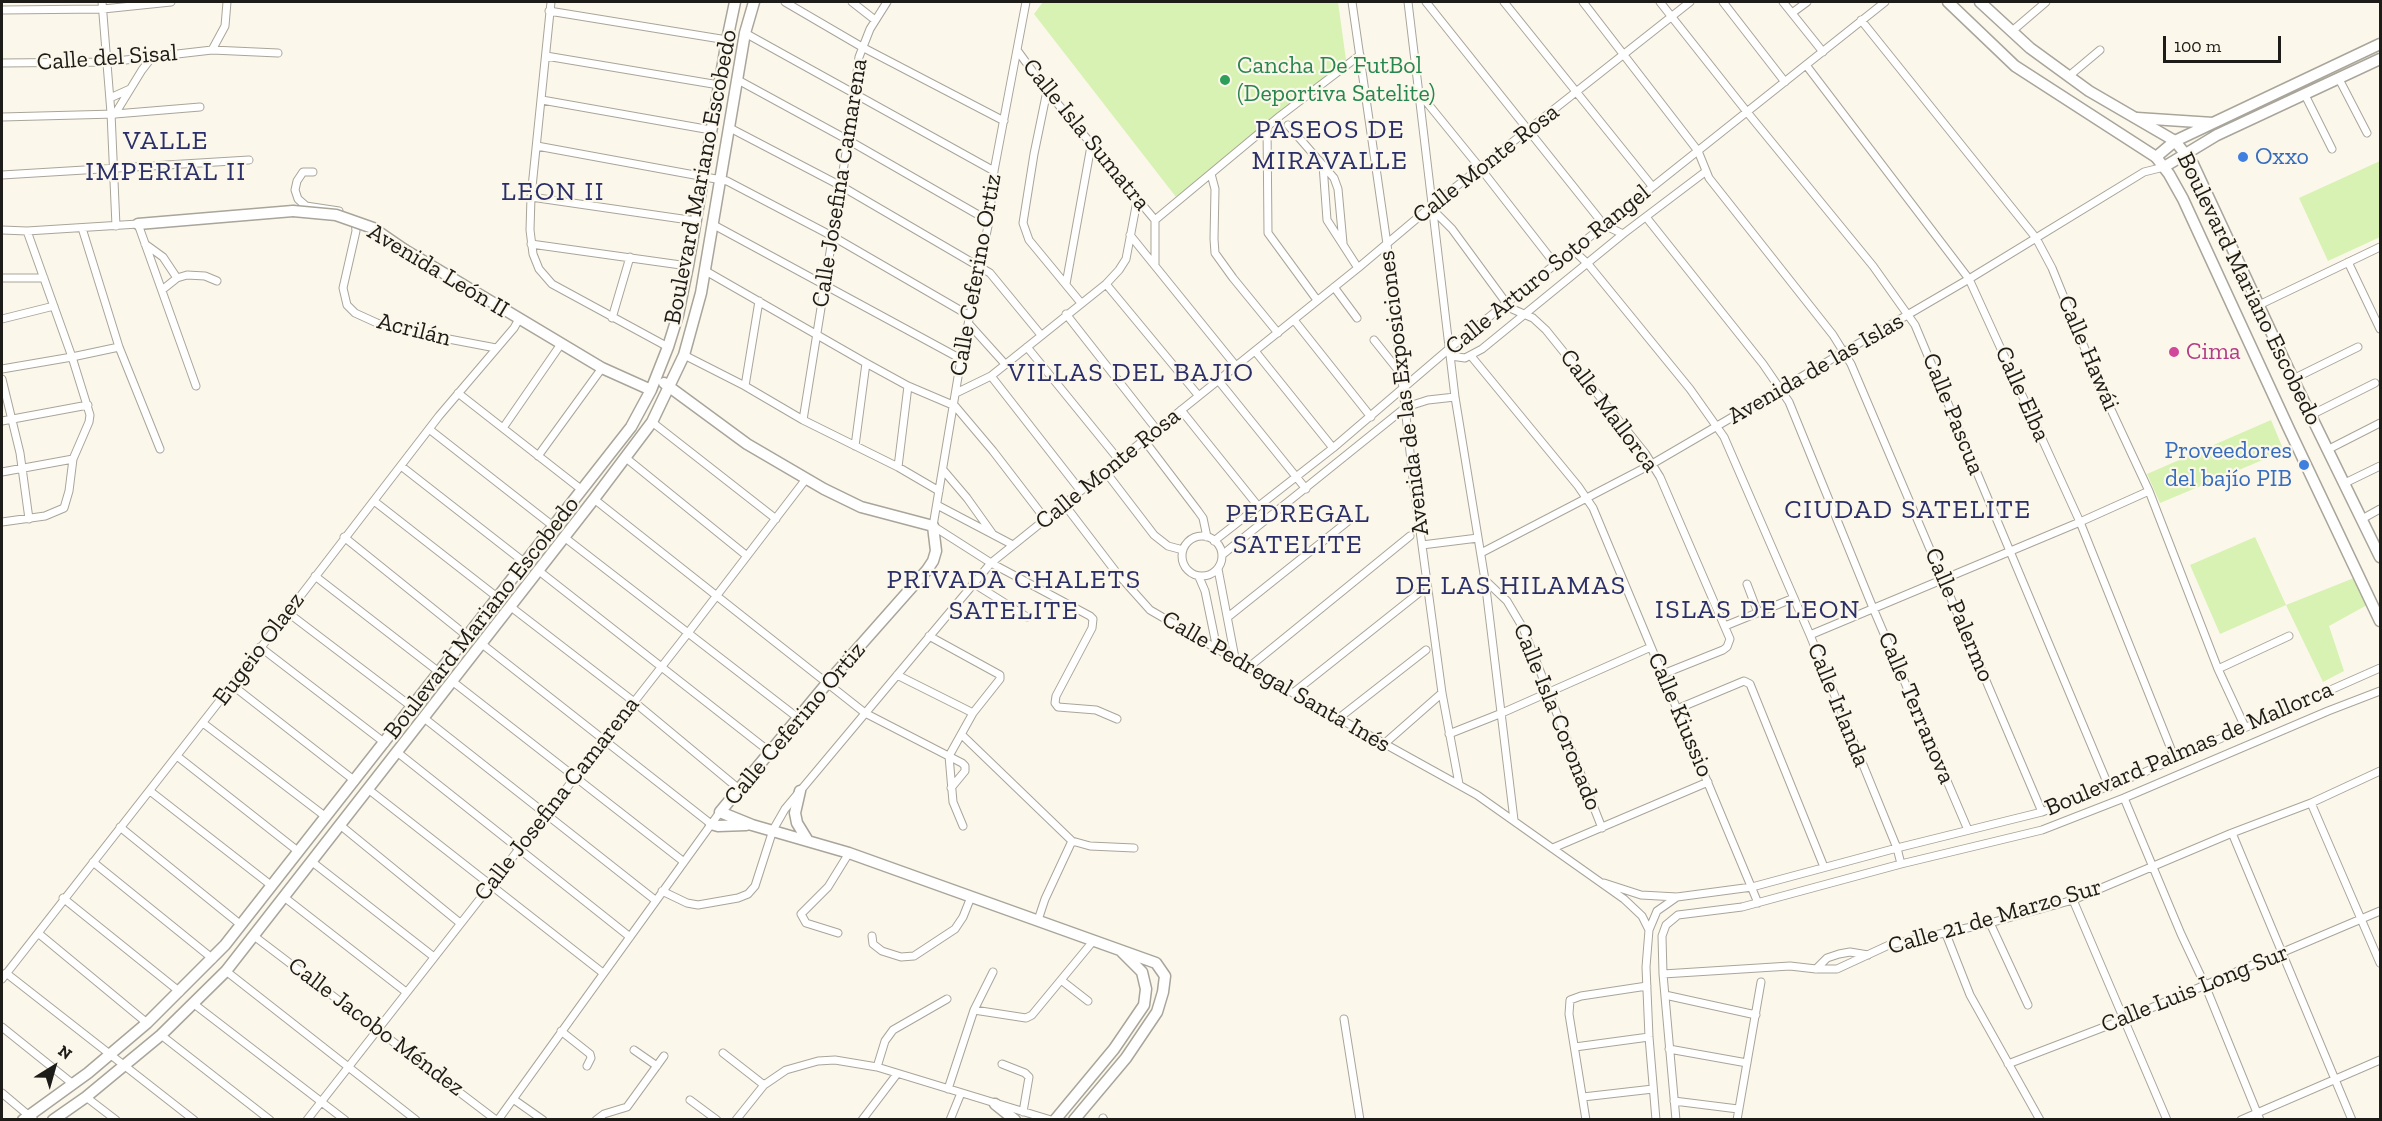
<!DOCTYPE html>
<meta charset="utf-8">
<style>
body{margin:0}
#map{position:relative;width:2382px;height:1121px;overflow:hidden;background:#fcf7eb;font-family:"Zilla Slab",serif}
canvas{display:block}
.frame{position:absolute;inset:0;border:3px solid #1e1c18;pointer-events:none}
.north{position:absolute;left:24px;top:1037px;width:60px;height:60px;-webkit-text-stroke:4px #fcf7eb;paint-order:stroke;rotate:37deg;font-size:16px;font-weight:700;line-height:24px;text-align:center;color:#1e1c18}
.north::after{content:'';display:block;margin:auto;width:21px;height:27px;background:#1e1c18;clip-path:polygon(50% 0,100% 100%,50% 72%,0 100%)}
.scale{position:absolute;left:2163px;top:36px;width:118px;height:27px;box-sizing:border-box;border:3px solid #1e1c18;border-top:0;padding-left:8px;font-size:18px;line-height:21px;white-space:nowrap;color:#1e1c18;-webkit-text-stroke:4px #fcf7eb;paint-order:stroke}
</style>
<div id="map">
<canvas width="2382" height="1121"></canvas>
<div class="frame"></div>
<div class="north">N</div>
<div class="scale">100 m</div>
</div>
<script>
const c = document.querySelector('canvas').getContext('2d');
c.lineJoin = 'round';
function fillPath(path, color) { c.fillStyle = color; c.fill(path, 'evenodd'); }
const poly = rows => new Path2D(rows.map(r => 'M' + r).join(''));
function strokePath(path, color, width, dash) { c.strokeStyle = color; c.lineWidth = width; c.lineCap = dash ? 'butt' : 'round'; c.setLineDash(dash || []); c.stroke(path); }
function write(font, color, halo, rows, align = 'center') {
  c.font = font + ' "Zilla Slab",serif'; c.lineWidth = 4.5; c.setLineDash([]); c.textBaseline = 'middle'; c.strokeStyle = halo; c.fillStyle = color; for (const [text, x, y, turn = 0] of rows) {
    c.save(); c.translate(x, y); c.rotate((+turn || 0) * Math.PI / 180); c.textAlign = isNaN(turn) ? turn : align; if (halo) c.strokeText(text, 0, 0); c.fillText(text, 0, 0); c.restore();
  }
}
fillPath(poly([
 [1043,2,1338,2,1346,60,1176,197,1034,14],
 [2380,161,2380,237,2328,261,2299,198],
 [2271,420,2284,451,2160,503,2147,474],
 [2255,537,2286,605,2354,578,2367,605,2329,626,2344,671,2323,682,2286,605,2220,634,2190,565]
]), '#d7f2b2');
const street = poly([
 [102,2,111,113,116,226],
 [551,2,531,197,530,230,533,254,539,269,552,284,668,347],
 [785,2,862,47,1004,121],
 [852,2,875,20],
 [1026,2,994,171,989,221,961,359,933,526,991,563,1090,616,1093,619,1092,628,1056,696,1055,703,1058,707,1096,710,1117,719],
 [1352,2,1387,244,1413,479,1442,693,1459,784],
 [1408,2,1455,397,1485,580,1514,820],
 [1426,2,1604,225,1623,234],
 [1504,2,1652,186],
 [1583,2,1698,151,1709,178,1833,335,1851,364,2042,812],
 [1660,2,1747,112,1873,266,1915,325,2109,787],
 [1723,2,1785,82],
 [1783,2,1823,52],
 [2,10,103,9,171,2],
 [549,11,727,40],
 [1792,13,1807,2],
 [1861,20,2036,238,2052,268,2100,386,2149,491,2218,669,2245,727],
 [2011,32,2046,2],
 [745,33,994,171],
 [212,50,225,26,227,2],
 [1017,50,1047,91,1155,220],
 [546,56,719,85],
 [2,63,108,62,212,50,278,53],
 [1806,65,1969,279,2080,522,2175,759],
 [2069,76,2100,50],
 [2339,79,2367,133],
 [738,80,848,140,989,221],
 [1047,91,1034,154,1023,223,1029,240,1081,303],
 [1420,94,1481,169,1555,264],
 [2305,95,2332,149],
 [110,98,130,89],
 [542,100,711,130],
 [115,114,142,70,152,57],
 [2,117,115,114,200,107],
 [1288,125,1334,178,1338,189,1343,243],
 [1267,127,1268,233,1317,300],
 [730,128,841,186,990,273,1041,335],
 [537,146,727,181,832,236,970,316],
 [1323,165,1327,220,1358,268],
 [313,172,303,172,297,181,295,190,298,199,306,206,339,211],
 [1211,174,1215,189,1214,239,1215,253,1233,278,1278,333],
 [2,175,249,160],
 [531,197,696,221],
 [1434,211,1452,229,1510,308,1533,318,1546,330,1645,453,1660,477,1730,639,1727,647,1723,650,1663,674],
 [1646,217,1763,364,1789,402,1873,608,1968,830],
 [1155,220,1280,116,1360,55],
 [1155,220,1155,264],
 [355,221,356,231,343,288,347,305,355,313,377,323,396,329,496,348],
 [712,224,961,359],
 [82,228,119,347,160,449],
 [2,230,27,231,138,224,196,386],
 [1130,235,1236,366],
 [145,244,163,257,177,278],
 [531,244,688,266],
 [1573,250,1588,264,1690,389,1724,437,1810,635,1897,848,1901,864],
 [2348,262,2380,329],
 [704,270,866,363,908,386,955,406,993,451,1046,520],
 [2,278,44,278],
 [1066,284,1091,146],
 [1106,284,1198,395],
 [1334,287,1357,318],
 [162,290,177,278,187,275,205,276,217,281],
 [2259,305,2380,247],
 [1066,314,1157,430],
 [612,318,630,257],
 [2,319,54,306],
 [1294,320,1371,417],
 [969,324,1005,364],
 [1374,340,1402,375],
 [1027,347,1119,460],
 [1255,351,1333,448],
 [684,355,745,386,803,420,898,467,939,491],
 [1451,356,1465,358,1482,349,1623,234,1705,172],
 [1471,356,1578,486,1593,508,1758,903],
 [2,369,72,357,119,347],
 [991,376,1080,490],
 [2,379,20,453,29,519],
 [2293,379,2358,347],
 [1218,380,1306,489],
 [745,386,759,301],
 [458,393,582,490],
 [956,393,991,376,1106,284,1119,270,1126,259,1137,201],
 [1181,410,1258,506],
 [2311,415,2375,383],
 [803,420,848,140,859,57,870,29,887,2],
 [2,421,88,405],
 [652,422,776,519],
 [503,428,561,344],
 [429,429,553,526],
 [1144,440,1198,511,1203,518,1207,537],
 [855,446,866,363],
 [2329,449,2380,423],
 [538,456,602,368],
 [626,458,747,556],
 [401,466,524,562],
 [898,467,908,386],
 [944,471,967,498,992,533],
 [1105,471,1154,535,1168,546,1183,550],
 [2,472,73,459],
 [2345,483,2380,466],
 [594,499,865,713,962,763,965,766,965,771,951,788],
 [374,501,497,597],
 [1064,504,1116,572,1150,610,1293,693,1477,795,1624,899,1642,916,1649,930],
 [937,505,1013,545],
 [2362,519,2380,509],
 [2,522,45,516,64,508,69,491,73,459,89,422,90,415,72,357,27,231],
 '1182 556a20 20 0 1 1 40 0a20 20 0 1 1-40 0Z',
 [344,537,467,636],
 [564,537,798,718],
 [1214,541,1333,448,1450,348,1885,2],
 [1422,545,1478,538],
 [1481,553,1652,464,1969,279,2144,172,2164,167],
 [1222,555,1406,407,1428,400,1455,397],
 [1218,569,1235,658],
 [539,571,770,752],
 [315,576,439,672],
 [1199,577,1205,591,1217,649],
 [1486,581,1507,601,1523,628,1602,828],
 [973,583,1027,617],
 [1747,584,1758,613],
 [511,607,633,701,739,789],
 [287,612,412,707],
 [1228,617,1347,522],
 [1725,626,1794,598],
 [1810,635,2080,522,2149,491],
 [929,636,1000,675,1000,679,973,713,949,756,953,802,963,826],
 [482,644,711,824],
 [260,647,385,743],
 [1249,667,1410,536],
 [2218,669,2289,636],
 [897,675,973,713],
 [452,681,684,862],
 [232,685,355,781],
 [1293,693,1420,592],
 [1677,709,1744,681,1750,684,1824,867],
 [424,718,655,900],
 [1339,718,1426,650],
 [203,723,326,817],
 [1449,734,1502,713,1651,647],
 [962,735,1072,841],
 [1384,744,1442,693],
 [397,752,630,937],
 [177,756,299,852],
 [368,789,603,973],
 [150,791,272,886],
 [2124,798,2181,934,2205,985,2260,1120],
 [2311,803,2380,963],
 [340,825,460,923],
 [120,827,241,925],
 [2232,833,2352,1120],
 [1553,848,1708,782],
 [311,861,434,957],
 [93,862,213,959],
 [1604,883,1641,895,1677,897,1752,887,1897,848,2042,812,2145,772,2380,668],
 [662,891,687,903,698,905,738,898,748,894,755,886,773,830,785,809,991,563,1358,268,1434,204,1690,2],
 [284,897,406,992],
 [63,898,180,992],
 [2073,900,2167,1120],
 [1038,920,1045,899,1072,841,1090,846,1134,848],
 [1990,923,2028,1005],
 [38,933,147,1023],
 [838,933,806,923,801,914,828,887,849,853],
 [1946,934,1970,995,2040,1120],
 [254,936,496,1120],
 [872,936,873,944,882,951,901,957,914,956,955,929,963,917,971,897],
 [1816,969,1827,958,1839,954,1850,952,1868,955],
 [226,971,416,1120],
 [6,973,194,1120],
 [1663,974,1790,966,1816,969,1837,969,1889,945,1990,923,2073,900,2232,833,2311,803,2380,771],
 [2,979,232,685,439,416,514,328,519,319],
 [1061,980,1088,1001],
 [1665,995,1756,1015],
 [194,1004,345,1120],
 [974,1010,993,972],
 [1344,1019,1360,1120],
 [2,1027,73,1084],
 [561,1031,590,1054,591,1058,587,1066],
 [161,1035,270,1120],
 [1575,1047,1649,1037],
 [1669,1049,1747,1063],
 [634,1050,657,1066],
 [723,1053,764,1085],
 [1002,1064,1025,1073,1029,1077,1023,1112],
 [2008,1064,2125,1019,2380,911],
 [877,1067,885,1041,893,1030,947,999],
 [948,1089,974,1010,1026,1018,1032,1015,1094,940],
 [2,1093,34,1120],
 [86,1097,116,1120],
 [1583,1097,1653,1089],
 [513,1099,543,1120],
 [690,1100,717,1120],
 [1674,1101,1738,1109],
 [1103,1118,1104,1120],
 [307,1120,688,633,806,479],
 [498,1120,720,812],
 [596,1120,604,1114,627,1107,664,1056],
 [736,1120,764,1085,786,1070,818,1061,835,1060,877,1067,1051,1120],
 [862,1120,897,1074],
 [950,1120,961,1093],
 [1586,1120,1569,1014,1570,1000,1581,996,1647,986],
 [1656,1120,1649,1037,1646,967,1649,930,1657,911,1677,897],
 [1676,1120,1663,974,1662,936,1666,925,1678,915,1742,907,1901,864,2042,830,2124,798,2328,711,2380,691],
 [1737,1120,1761,982],
 [2241,1120,2380,1060]
]);
const secondary = poly([
 [1948,2,2015,66,2156,157],
 [1980,2,2030,48,2089,91,2175,141],
 [138,224,293,211],
 [405,250,602,368,651,390],
 [664,383,747,444,824,489,861,507,933,526,936,551,933,561,927,570,828,682,720,812,752,825,849,853,1156,963,1165,976,1163,992,1157,1012,1126,1058,1074,1120],
 [800,791,795,813,797,823,808,841],
 [711,824,718,826,746,825],
 [995,1104,1015,1120],
 [23,1120,88,1073,147,1023,225,945,631,427,651,390,668,347,678,315,688,266,727,40,735,2],
 [53,1120,86,1097,161,1035,226,971,594,499,652,422,684,355,701,293,745,33,754,2],
 [1055,1120,1114,1049,1144,1005,1146,989,1142,972,1122,952]
]);
const primary = poly([
 [2380,44,2175,141,2156,157,2169,174,2183,199,2288,427,2380,621],
 [2137,118,2213,123],
 [2175,141,2193,164,2293,379,2380,557],
 [2164,167,2217,135,2380,59]
]);
strokePath(street, '#a9a59a', 9);
strokePath(secondary, '#a9a59a', 13);
strokePath(primary, '#a9a59a', 13);
strokePath(street, '#fff', 7);
strokePath(secondary, '#fff', 10);
strokePath(primary, '#fff', 10);
const secondaryBridge = poly([
 [293,211,336,215,373,228,405,250]
]);
strokePath(secondaryBridge, '#a9a59a', 13, []);
strokePath(secondaryBridge, '#fff', 10);
for (const [x, y, r, color] of [
 [1225,80,6,"#2e9e5b"],
 [2243,157,6,"#3f7fe0"],
 [2174,352,6,"#d1479c"],
 [2304,465,6,"#3f7fe0"]
]) { const dot = new Path2D(); dot.arc(x, y, r, 0, 2 * Math.PI); c.fillStyle = color; c.fill(dot); strokePath(dot, '#fcf7eb', 2); }
write('24px', '#1e1c18', '#fcf7eb', [
 ["Calle del Sisal",107,58,-4],
 ["Calle Isla Sumatra",1086,135,51],
 ["Calle Monte Rosa",1486,164,-38],
 ["Boulevard Mariano Escobedo",701,177,-79],
 ["Calle Josefina Camarena",840,183,-81],
 ["Calle Arturo Soto Rangel",1548,270,-39],
 ["Avenida León II",438,271,31],
 ["Calle Ceferino Ortiz",976,275,-80],
 ["Boulevard Mariano Escobedo",2249,289,64],
 ["Acrilán",414,330,14],
 ["Calle Hawái",2088,353,67],
 ["Avenida de las Islas",1816,369,-30],
 ["Avenida de las Exposiciones",1404,393,-97],
 ["Calle Elba",2022,394,66],
 ["Calle Mallorca",1609,411,53],
 ["Calle Pascua",1953,414,68],
 ["Calle Monte Rosa",1108,469,-39],
 ["Calle Palermo",1959,615,67],
 ["Boulevard Mariano Escobedo",482,618,-52],
 ["Eugeio Olaez",259,649,-53],
 ["Calle Pedregal Santa Inés",1276,682,30],
 ["Calle Irlanda",1838,705,68],
 ["Calle Terranova",1916,708,67],
 ["Calle Kiussio",1680,715,67],
 ["Calle Isla Coronado",1557,717,68],
 ["Calle Ceferino Ortiz",795,724,-50],
 ["Boulevard Palmas de Mallorca",2189,749,-23],
 ["Calle Josefina Camarena",557,799,-52],
 ["Calle 21 de Marzo Sur",1995,917,-16],
 ["Calle Luis Long Sur",2195,989,-22],
 ["Calle Jacobo Méndez",376,1027,37]
]);
write('24px', '#27864d', '#fcf7eb', [
 ["Cancha De FutBol",1237,66],
 ["(Deportiva Satelite)",1237,94]
], 'left');
write('24px', '#366cbe', '#fcf7eb', [
 ["Oxxo",2255,157],
 ["Proveedores",2292,451,"right"],
 ["del bajío PIB",2292,479,"right"]
], 'left');
write('24px', '#b23c85', '#fcf7eb', [
 ["Cima",2186,352]
], 'left');
c.letterSpacing = '1.5px';
write('27px', '#2a2f69', '#fcf7eb', [
 ["PASEOS DE",1330,130],
 ["MIRAVALLE",1330,161],
 ["VALLE",166,141],
 ["IMPERIAL II",166,172],
 ["LEON II",553,192],
 ["VILLAS DEL BAJIO",1131,373],
 ["CIUDAD SATELITE",1908,510],
 ["PEDREGAL",1298,514],
 ["SATELITE",1298,545],
 ["PRIVADA CHALETS",1014,580],
 ["SATELITE",1014,611],
 ["DE LAS HILAMAS",1511,586],
 ["ISLAS DE LEON",1758,610]
]);
c.letterSpacing = '0px';
</script>
